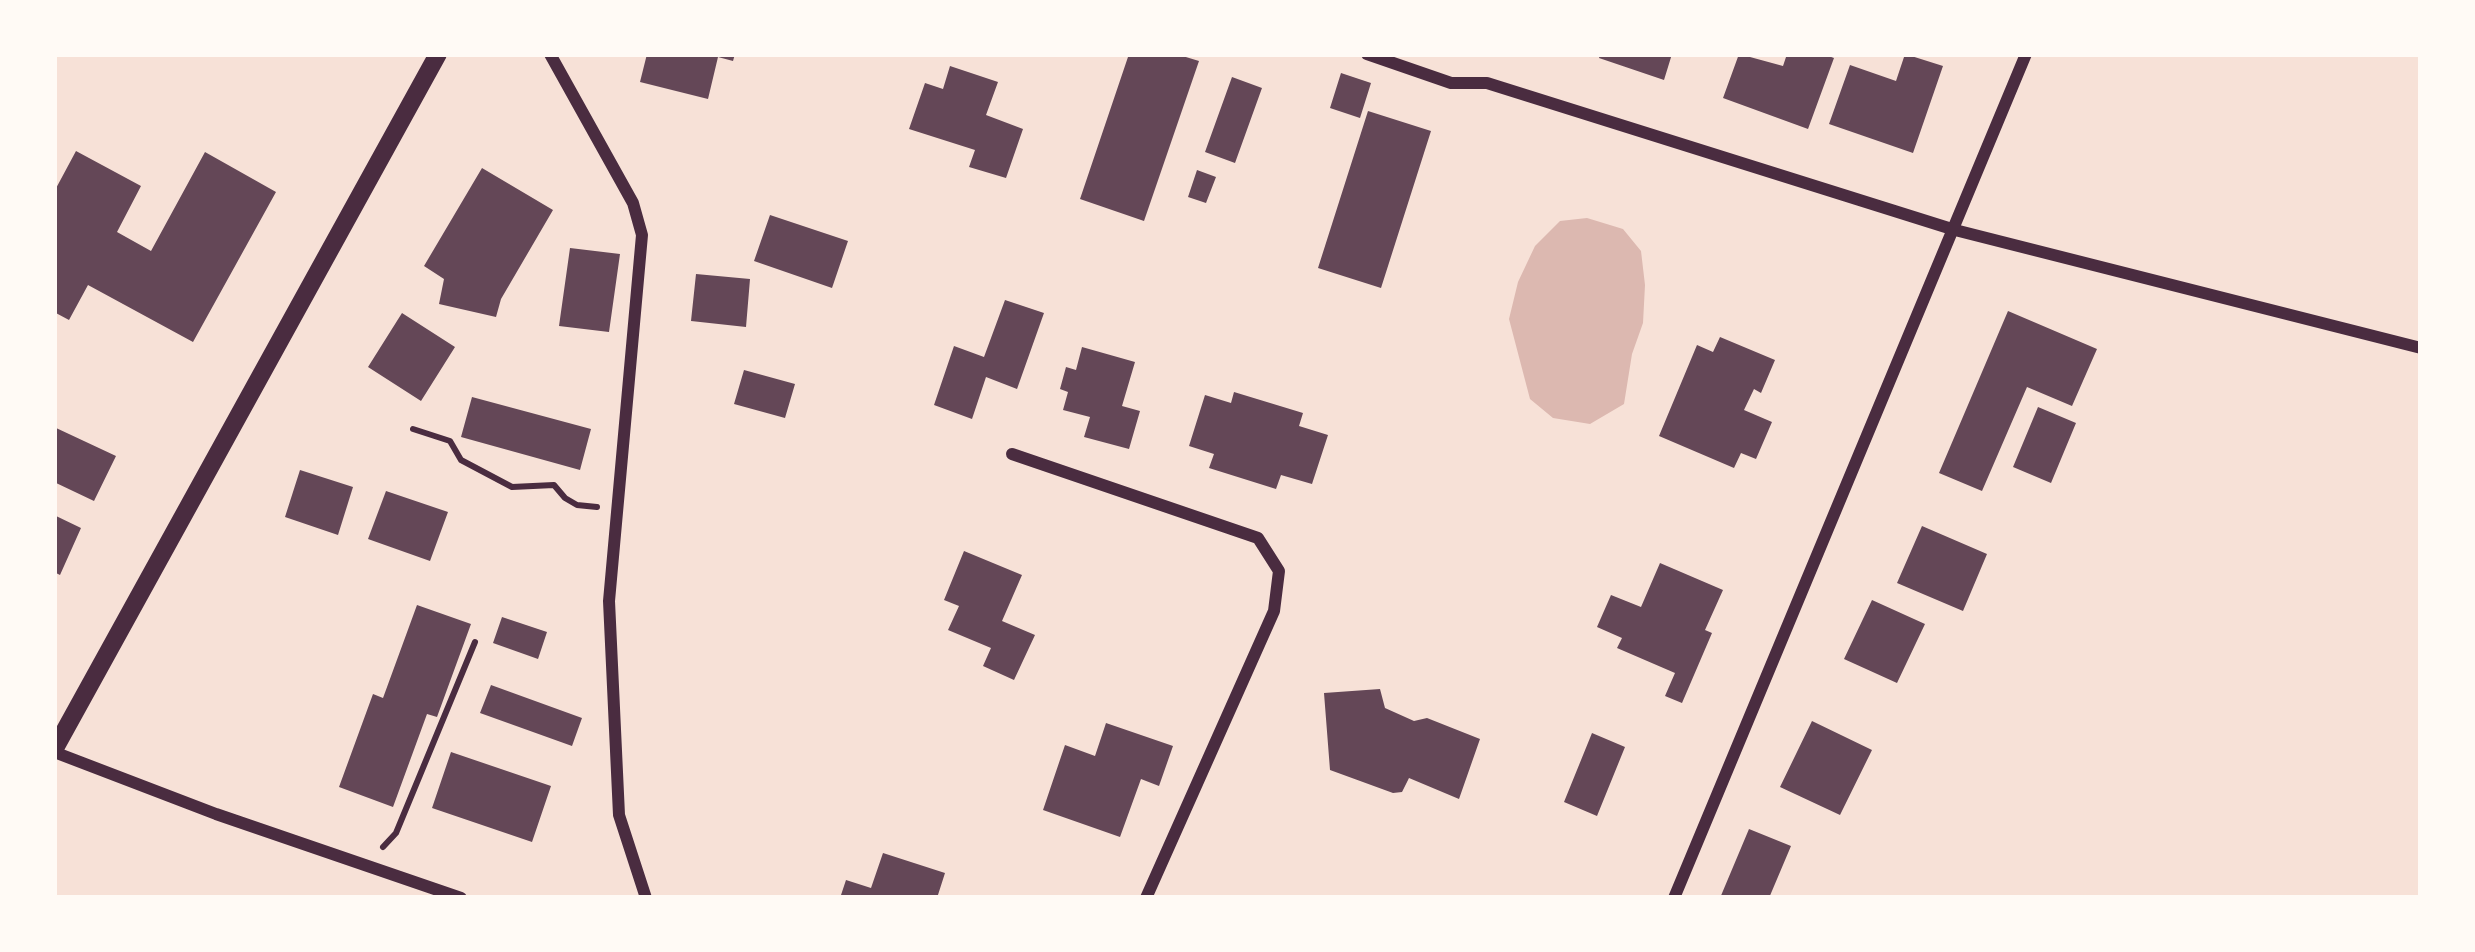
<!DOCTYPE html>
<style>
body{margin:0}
#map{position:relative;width:2475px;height:952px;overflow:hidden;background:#f7e1d7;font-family:Barlow,sans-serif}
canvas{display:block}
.frame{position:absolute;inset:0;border:57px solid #fffaf5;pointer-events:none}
</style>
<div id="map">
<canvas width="2475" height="952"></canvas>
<div class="frame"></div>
</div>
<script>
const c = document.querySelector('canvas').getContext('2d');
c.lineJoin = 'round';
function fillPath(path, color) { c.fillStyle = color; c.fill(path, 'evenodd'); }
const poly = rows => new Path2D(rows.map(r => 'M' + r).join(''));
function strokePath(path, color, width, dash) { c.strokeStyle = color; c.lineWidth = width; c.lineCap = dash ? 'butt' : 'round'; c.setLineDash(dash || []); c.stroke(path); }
fillPath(poly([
 [1587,218,1623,229,1641,251,1645,285,1643,323,1632,354,1624,404,1590,424,1553,418,1530,399,1509,319,1518,282,1535,246,1560,221]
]), '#dcb8b0');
fillPath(poly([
 [647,54,735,54,733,61,718,57,708,99,640,82],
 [1129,54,1176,54,1199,61,1144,221,1080,199],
 [1600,54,1672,54,1664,80,1599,58],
 [1739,54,1783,66,1787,54,1823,54,1834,58,1808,129,1723,98],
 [1905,54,1943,66,1913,153,1829,124,1850,65,1896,81],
 [950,66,998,82,986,115,1023,129,1006,178,969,167,975,150,909,129,925,83,943,89],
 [1341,73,1371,83,1360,118,1330,108],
 [1232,77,1262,88,1235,163,1205,152],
 [1368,111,1431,131,1381,288,1318,268],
 [76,151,141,186,117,232,151,251,205,152,276,192,193,342,88,285,69,320,54,312,54,192],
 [482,168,553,210,501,299,496,317,439,304,444,279,424,266],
 [1197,170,1216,177,1206,203,1188,197],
 [770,215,848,241,832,288,754,261],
 [570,248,620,254,609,332,559,326],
 [696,274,750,279,746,327,691,321],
 [1005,300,1044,313,1017,389,986,377,972,419,934,405,954,346,984,357],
 [2008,311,2097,349,2072,406,2027,387,1982,491,1939,473],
 [402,313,455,347,421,401,368,367],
 [1720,337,1775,360,1761,393,1754,389,1744,410,1772,422,1756,459,1741,453,1734,468,1659,436,1697,345,1713,352],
 [1082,347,1135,362,1122,406,1140,411,1129,449,1084,437,1090,417,1063,410,1068,392,1060,389,1066,367,1076,370],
 [744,370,795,384,785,418,734,404],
 [1234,392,1303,413,1299,426,1328,435,1312,484,1281,475,1276,489,1209,468,1214,454,1189,446,1205,395,1231,403],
 [472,397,591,429,580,470,461,437],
 [2038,407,2076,423,2051,483,2013,467],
 [54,427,116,456,94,501,54,482],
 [300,470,353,487,338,535,285,517],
 [386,491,448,512,430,561,368,539],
 [54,515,81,528,60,575,54,572],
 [1922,526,1987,554,1963,611,1897,583],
 [964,551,1022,575,1002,621,1035,635,1014,680,983,666,991,648,948,630,959,606,944,600],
 [1660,563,1723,590,1705,630,1712,633,1682,703,1665,696,1675,673,1617,648,1622,638,1597,627,1611,595,1641,607],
 [1872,600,1925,624,1897,683,1844,659],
 [417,605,471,624,437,717,427,714,393,807,339,787,373,694,383,698],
 [502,617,547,632,538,659,493,643],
 [491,685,582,718,572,746,480,713],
 [1380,689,1385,708,1414,721,1427,718,1480,739,1459,799,1409,778,1402,792,1393,793,1330,770,1324,693],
 [1812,721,1872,750,1840,815,1780,787],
 [1106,723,1173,746,1159,786,1141,779,1120,837,1043,810,1065,745,1095,756],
 [1592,733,1625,747,1597,816,1564,802],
 [451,752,551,786,532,842,432,808],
 [1749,829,1791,846,1769,898,1720,898],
 [883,853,945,873,937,898,840,898,846,880,871,888]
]), '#644757');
strokePath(poly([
 [413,429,450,441,461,460,512,487,554,485,565,498,577,505,597,507],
 [383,847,396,833,475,642]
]), '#4a2c40', 6);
strokePath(poly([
 [550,54,633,203,642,235,609,601,619,815,646,898],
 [1367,54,1451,83,1487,83,1955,230,2421,348],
 [1012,454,1258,538,1279,571,1274,611,1146,898],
 [54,752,216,814,461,898],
 [1674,898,2026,54]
]), '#4a2c40', 12);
strokePath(poly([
 [54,750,438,54]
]), '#4a2c40', 18);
</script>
